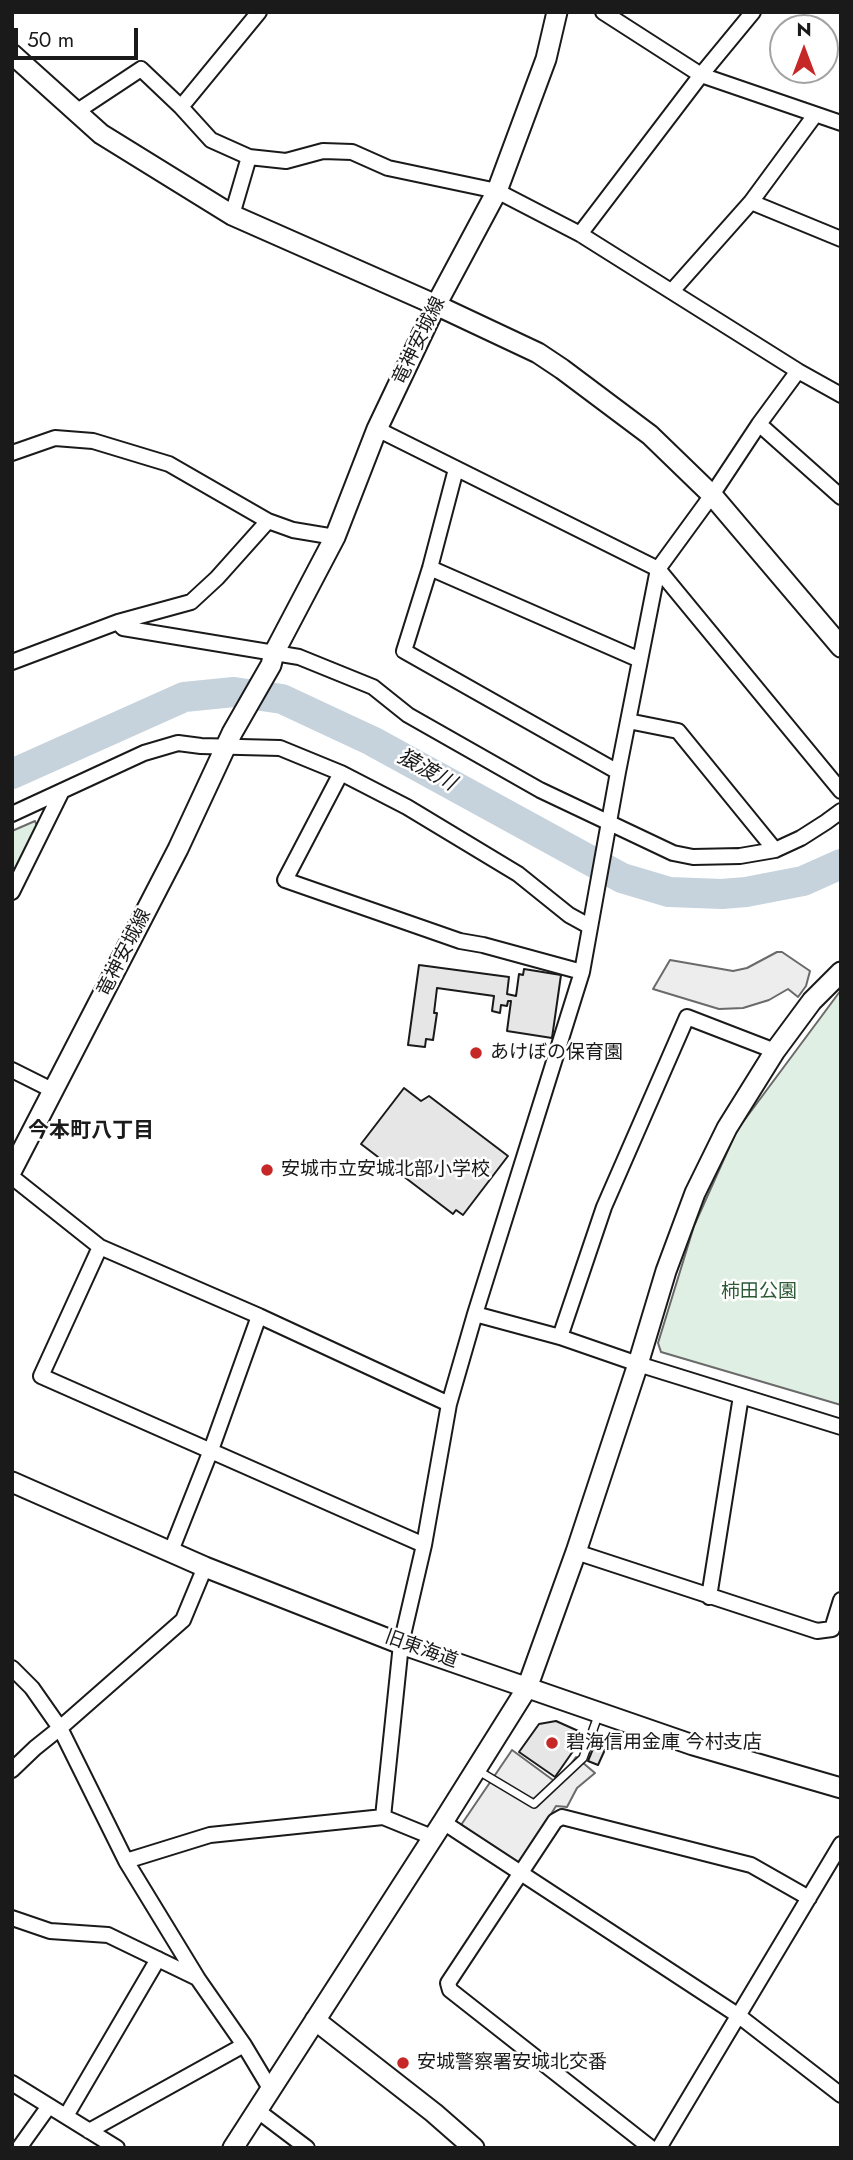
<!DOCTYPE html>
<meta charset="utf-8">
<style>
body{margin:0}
#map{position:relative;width:853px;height:2160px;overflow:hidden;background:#fff;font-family:Jost,sans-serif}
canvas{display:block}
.frame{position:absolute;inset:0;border:14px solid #1a1a1a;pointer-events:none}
.north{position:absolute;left:769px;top:14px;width:70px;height:70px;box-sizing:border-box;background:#fff;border:2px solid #a3a3a3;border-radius:50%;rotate:0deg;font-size:19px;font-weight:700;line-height:28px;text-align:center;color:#1a1a1a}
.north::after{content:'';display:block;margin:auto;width:24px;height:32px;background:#c62828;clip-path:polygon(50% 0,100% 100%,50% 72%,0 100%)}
.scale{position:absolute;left:14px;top:28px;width:124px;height:32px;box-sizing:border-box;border:4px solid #1a1a1a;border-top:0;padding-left:9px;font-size:21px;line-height:24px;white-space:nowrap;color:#1a1a1a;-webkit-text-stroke:5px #fff;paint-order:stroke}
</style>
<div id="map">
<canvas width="853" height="2160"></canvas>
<div class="frame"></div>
<div class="north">N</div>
<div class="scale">50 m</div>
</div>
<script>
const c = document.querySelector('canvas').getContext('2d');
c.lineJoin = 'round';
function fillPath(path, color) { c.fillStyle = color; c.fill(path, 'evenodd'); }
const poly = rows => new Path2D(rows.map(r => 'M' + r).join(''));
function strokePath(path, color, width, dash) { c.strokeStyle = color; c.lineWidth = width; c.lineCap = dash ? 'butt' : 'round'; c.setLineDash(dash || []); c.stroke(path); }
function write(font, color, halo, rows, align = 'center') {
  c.font = font + ' Jost,"Noto Sans JP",sans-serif'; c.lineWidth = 5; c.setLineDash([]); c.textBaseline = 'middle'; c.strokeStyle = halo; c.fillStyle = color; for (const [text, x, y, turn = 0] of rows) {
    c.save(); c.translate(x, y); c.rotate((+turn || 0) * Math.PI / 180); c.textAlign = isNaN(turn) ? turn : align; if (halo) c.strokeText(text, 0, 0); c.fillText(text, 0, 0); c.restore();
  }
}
const green = poly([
 [35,821,37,826,12,876,12,831,35,821],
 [841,990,841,1405,661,1352,658,1343,694,1226,737,1130,841,990]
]);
fillPath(green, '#e0efe3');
strokePath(green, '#6a6a6a', 2);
const parking = poly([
 [777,952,782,952,810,971,806,986,798,997,788,989,769,1000,743,1008,719,1009,653,989,670,960,733,971,747,968,777,952],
 [512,1750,557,1783,576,1757,595,1773,577,1788,567,1807,556,1806,521,1864,515,1864,459,1828,512,1750]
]);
fillPath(parking, '#ededed');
strokePath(parking, '#6a6a6a', 2);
strokePath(poly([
 [12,774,184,697,234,692,282,699,372,741,622,878,669,892,722,894,746,892,803,881,841,864]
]), '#c6d2dc', 30);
const building = poly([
 [419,965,509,977,507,994,516,996,519,974,523,975,524,969,561,975,552,1038,507,1031,511,1001,508,1001,507,1006,501,1005,500,1013,492,1011,494,996,437,988,434,1013,437,1013,433,1040,426,1039,425,1047,408,1045,419,965],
 [404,1088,421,1101,429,1096,508,1156,463,1215,456,1210,453,1214,361,1144,404,1088],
 [556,1721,585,1734,555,1777,519,1752,539,1724,556,1721],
 [597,1739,608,1743,598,1765,588,1761,597,1739]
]);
fillPath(building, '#e6e6e6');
strokePath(building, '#1a1a1a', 2);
const service = poly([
 [477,1770,534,1804,583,1758,599,1713]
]);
const minor = poly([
 [603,12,701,75,841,123],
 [181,107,259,12],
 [76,112,141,69,181,107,211,140,249,157,286,161,323,151,352,152,388,168,497,191,580,234,798,371,841,395],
 [751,202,841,239],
 [232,215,249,157],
 [580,234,701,75,753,12],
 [672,291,751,202,815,115],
 [759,424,798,371],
 [377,429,658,569,841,791],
 [12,453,55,438,93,441,169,464,268,521,293,530,335,537],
 [456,469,430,568,404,651,618,772],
 [430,568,640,660],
 [118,622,123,628,299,657,373,687,408,715,540,790,673,853,693,857,740,856,775,850,801,838,826,822,841,811],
 [12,662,118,622,191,602,217,578,268,521],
 [628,721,678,731,775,850],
 [341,773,285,880,460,941,483,945,582,972],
 [12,814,144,753,178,743,201,746,280,748,341,773,407,807,518,874,569,915,589,926],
 [12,892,62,791],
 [12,1070,54,1091],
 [12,1177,100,1247,259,1316,449,1404],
 [100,1247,41,1376,424,1545],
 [475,1314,560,1337,638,1364,841,1427],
 [560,1337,604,1207,687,1017,775,1051],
 [171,1551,211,1450,259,1316],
 [576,1552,817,1631,832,1629,841,1600],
 [709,1597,741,1396],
 [12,1668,32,1688,60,1728,126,1861,198,1979,244,2045,271,2090],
 [12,1770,35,1748,60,1728,183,1620,205,1567],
 [383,1817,401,1644,424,1545,449,1404,475,1314,582,972,618,772,658,569,712,495,759,424,841,497],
 [443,1822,739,2016,841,2095],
 [126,1861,210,1835,383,1817,432,1837],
 [12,1918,50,1931,108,1935,197,1978],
 [12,2083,117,2148],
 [258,2111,307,2148],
 [66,2116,158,1959],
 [89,2131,244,2045],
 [19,2148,49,2106],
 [651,2148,450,1990,448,1983,555,1821,562,1817,751,1865,809,1898],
 [659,2148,841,1844]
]);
const tertiary = poly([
 [12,54,101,134,232,215,436,305,538,353,562,369,650,435,712,495,841,647],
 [12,1170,178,849,232,733,271,665,274,653,335,537,377,429,436,305,497,191,546,59,557,12],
 [12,1482,205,1567,401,1644,693,1745,841,1788],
 [315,2020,434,2113,474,2148],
 [233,2148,443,1822,527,1688,576,1552,638,1364,666,1271,695,1193,727,1128,775,1051,812,1001,841,972]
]);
strokePath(service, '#1a1a1a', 10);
strokePath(minor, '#1a1a1a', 18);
strokePath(tertiary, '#1a1a1a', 23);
strokePath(service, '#fff', 7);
strokePath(minor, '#fff', 14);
strokePath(tertiary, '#fff', 19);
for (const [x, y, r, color] of [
 [476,1053,7,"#c62828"],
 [267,1170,7,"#c62828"],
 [552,1743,7,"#c62828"],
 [403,2063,7,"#c62828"]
]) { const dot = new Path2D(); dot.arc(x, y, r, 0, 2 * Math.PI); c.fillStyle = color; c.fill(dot); strokePath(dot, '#fff', 2.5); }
write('19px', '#1a1a1a', '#fff', [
 ["竜神安城線",420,341,-64],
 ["竜神安城線",125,953,-63],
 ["旧東海道",421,1650,20]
]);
write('19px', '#1a1a1a', '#fff', [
 ["あけぼの保育園",490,1053],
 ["安城市立安城北部小学校",281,1170],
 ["碧海信用金庫 今村支店",566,1743],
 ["安城警察署安城北交番",417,2063]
], 'left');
write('19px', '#2b5a34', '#fff', [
 ["柿田公園",759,1292]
]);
write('italic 21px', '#1a1a1a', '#fff', [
 ["猿渡川",426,771,29]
]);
write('bold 21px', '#1a1a1a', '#fff', [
 ["今本町八丁目",91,1132]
]);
</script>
